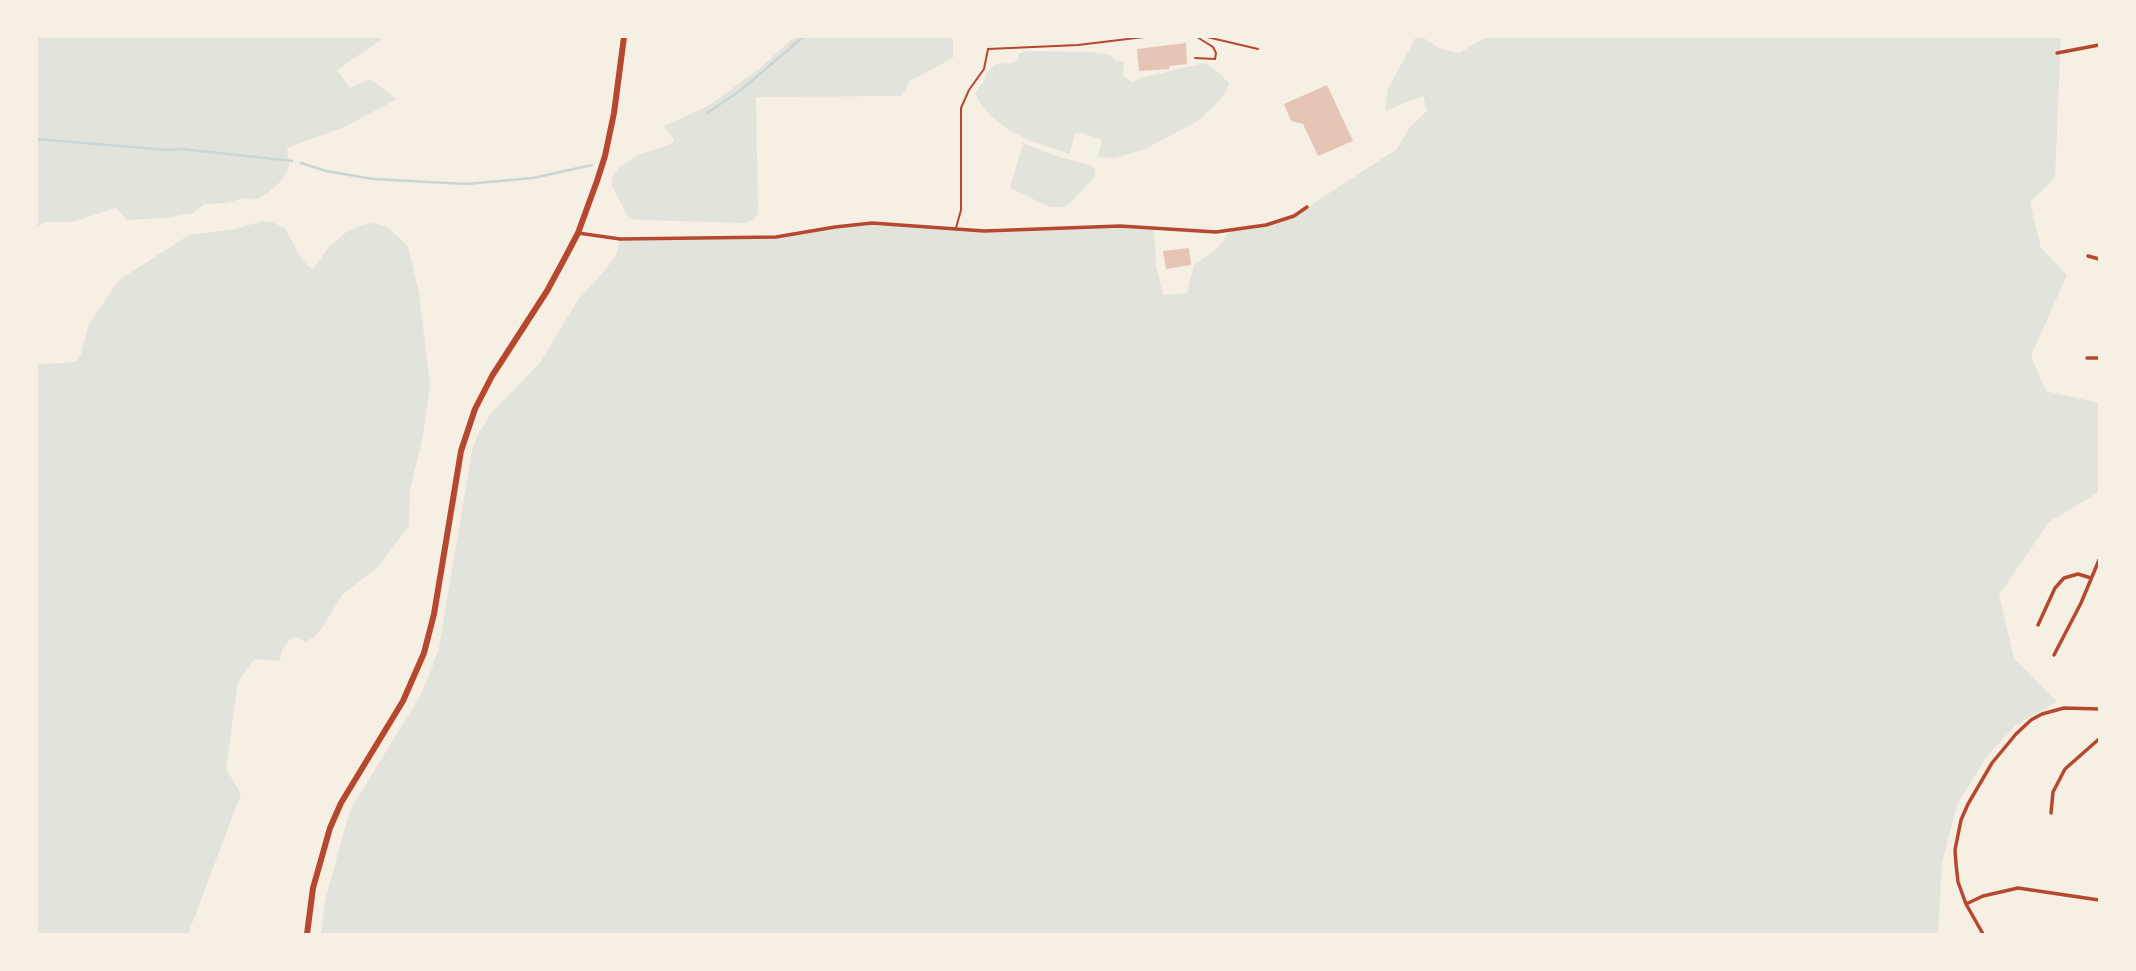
<!DOCTYPE html>
<style>
body{margin:0}
#map{position:relative;width:2136px;height:971px;overflow:hidden;background:#f6efe4;font-family:Cabin,sans-serif}
canvas{display:block}
.frame{position:absolute;inset:0;border:38px solid #f6efe4;pointer-events:none}
</style>
<div id="map">
<canvas width="2136" height="971"></canvas>
<div class="frame"></div>
</div>
<script>
const c = document.querySelector('canvas').getContext('2d');
c.lineJoin = 'round';
function fillPath(path, color) { c.fillStyle = color; c.fill(path, 'evenodd'); }
const poly = rows => new Path2D(rows.map(r => 'M' + r).join(''));
function strokePath(path, color, width, dash) { c.strokeStyle = color; c.lineWidth = width; c.lineCap = dash ? 'butt' : 'round'; c.setLineDash(dash || []); c.stroke(path); }
fillPath(poly([
 [37,37,385,37,337,70,350,88,370,79,397,99,344,127,287,148,289,167,282,180,269,192,255,200,243,198,227,203,204,204,193,213,164,218,127,220,116,208,72,222,45,222,37,227],
 [794,37,953,37,953,58,910,81,902,96,756,97,758,213,754,219,746,223,639,220,633,219,627,215,612,186,612,179,618,168,640,154,668,145,674,141,673,138,664,126,710,105,759,69],
 [1416,37,1422,37,1439,48,1459,53,1486,37,2061,37,2055,178,2030,202,2041,248,2067,275,2031,356,2046,391,2099,403,2099,492,2049,522,1999,595,2014,658,2057,702,2016,725,1987,756,1957,805,1942,863,1938,934,321,934,325,901,350,810,419,698,431,671,439,647,472,451,477,436,492,412,539,364,578,300,607,268,616,255,620,239,776,237,872,223,984,231,1154,227,1156,265,1163,295,1187,293,1194,265,1217,249,1230,231,1266,225,1294,216,1397,149,1410,127,1427,111,1423,96,1385,111,1388,89],
 [1025,51,1092,52,1110,55,1116,61,1124,61,1123,76,1133,82,1140,78,1205,63,1219,73,1229,83,1227,90,1218,102,1198,121,1143,150,1114,158,1098,157,1102,140,1083,133,1075,133,1070,154,1031,141,1010,131,992,117,981,104,975,93,984,81,987,72,996,64,1013,63,1018,60,1018,54],
 [1023,143,1056,156,1090,165,1095,170,1094,178,1066,207,1050,207,1010,188],
 [262,221,274,223,285,228,300,256,307,265,313,269,328,248,345,233,361,225,372,223,386,226,408,246,419,293,430,384,423,436,410,490,409,526,379,566,342,595,322,628,314,637,305,642,298,637,291,638,282,650,280,661,254,659,238,682,226,769,241,794,188,934,37,934,37,364,67,363,76,361,81,354,89,324,119,280,189,235,236,229]
]), '#e2e4dc');
strokePath(poly([
 [707,113,741,90,803,37],
 [37,139,167,150,182,149,292,161],
 [301,163,326,171,373,179,466,184,533,178,592,165]
]), '#c9d6d2', 2.5);
fillPath(poly([
 [1186,43,1187,64,1169,66,1170,69,1139,71,1137,49],
 [1327,85,1353,141,1318,156,1303,124,1291,121,1284,104],
 [1189,248,1191,265,1166,269,1163,251]
]), '#e6c5b7');
strokePath(poly([
 [1207,37,1258,49],
 [1195,58,1215,59,1216,53,1213,47,1197,37],
 [956,228,961,210,961,108,969,90,984,69,988,49,1078,45,1144,37]
]), '#b5482f', 2);
strokePath(poly([
 [2057,53,2099,45],
 [578,233,620,239,776,237,835,227,872,223,984,231,1120,226,1216,232,1266,225,1294,216,1307,207],
 [2088,256,2099,259],
 [2087,358,2099,358],
 [2038,625,2055,588,2064,578,2078,574,2091,578],
 [2054,655,2081,603,2099,560],
 [2051,813,2053,792,2065,769,2099,739],
 [1966,904,1983,896,2018,888,2099,900],
 [1983,934,1966,904,1958,882,1956,864,1955,850,1961,820,1968,804,1992,763,2016,734,2031,720,2042,714,2064,708,2099,709]
]), '#b5482f', 3.5);
strokePath(poly([
 [307,934,313,888,330,828,341,803,403,701,424,653,434,614,461,451,475,409,492,376,547,291,567,254,578,233,597,181,605,156,614,113,624,37]
]), '#b5482f', 6);
</script>
